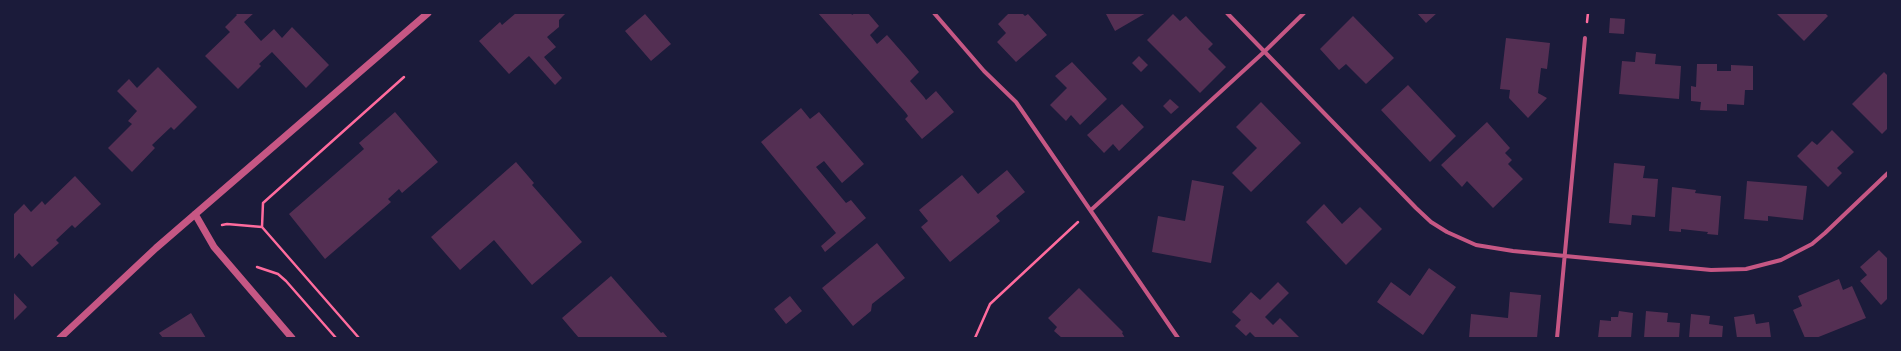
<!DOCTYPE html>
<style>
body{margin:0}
#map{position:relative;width:1901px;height:351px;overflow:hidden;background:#1b1b3a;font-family:Inter,sans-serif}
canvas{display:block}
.frame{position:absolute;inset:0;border:14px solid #1b1b3a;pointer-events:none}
</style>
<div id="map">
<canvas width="1901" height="351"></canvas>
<div class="frame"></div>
</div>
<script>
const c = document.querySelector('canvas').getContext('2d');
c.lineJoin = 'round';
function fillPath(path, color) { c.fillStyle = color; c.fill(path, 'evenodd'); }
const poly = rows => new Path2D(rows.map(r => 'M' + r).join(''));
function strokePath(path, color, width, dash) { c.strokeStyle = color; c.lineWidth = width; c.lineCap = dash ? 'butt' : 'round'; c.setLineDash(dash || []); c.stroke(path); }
fillPath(poly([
 [235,13,254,13,244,22,261,41,274,29,282,38,292,27,329,65,306,88,272,52,259,64,261,66,238,89,205,56,230,32,225,27,237,15],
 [516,13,566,13,559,20,559,27,547,37,556,47,544,57,562,78,555,85,529,56,509,74,479,41,500,22,502,25],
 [818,13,851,13,852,15,855,13,868,13,879,26,870,35,877,44,887,35,909,60,919,72,910,81,924,97,926,100,936,91,954,112,922,139,905,119,908,116,906,113],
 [1009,13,1022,13,1025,16,1028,14,1047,35,1016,62,997,42,1006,33,998,24],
 [1108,13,1146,13,1115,31,1106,14],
 [1417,13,1437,13,1426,23],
 [1776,13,1825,13,1828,16,1804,41],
 [645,14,671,44,651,61,625,31],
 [1173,14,1180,21,1186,16,1199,30,1213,44,1208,49,1226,67,1200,93,1147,40],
 [1353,16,1394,58,1366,84,1346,64,1339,70,1320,49],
 [1610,18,1625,19,1624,34,1609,33],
 [1506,38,1550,43,1547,69,1541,68,1538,93,1547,98,1528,118,1509,98,1510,90,1500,89],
 [1636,52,1656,54,1655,64,1681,66,1679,99,1619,94,1622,61,1635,62],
 [1139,56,1148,65,1141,72,1132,63],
 [1072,62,1107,99,1080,125,1071,115,1066,121,1050,105,1067,88,1055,76],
 [1697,64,1717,64,1717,71,1731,71,1731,65,1753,66,1753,90,1745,90,1744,105,1727,104,1727,111,1700,110,1701,102,1691,101,1691,86,1696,87],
 [158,67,197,107,174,130,171,127,152,145,155,148,132,172,108,148,132,124,128,121,137,111,117,91,129,79,137,88],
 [1884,72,1888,76,1888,128,1882,134,1852,104],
 [1408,85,1456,136,1430,162,1381,110],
 [1170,99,1179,107,1171,114,1163,106],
 [1261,102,1301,143,1251,192,1232,173,1257,148,1236,127],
 [1122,104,1144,127,1119,151,1113,144,1104,153,1087,135],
 [801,108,810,119,819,112,864,164,842,183,824,161,816,167,846,203,851,200,866,218,825,252,821,246,836,233,761,142],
 [395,112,438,162,402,193,399,189,388,199,391,202,325,259,289,214,364,149,359,143],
 [1487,122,1510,148,1505,153,1512,160,1508,164,1523,179,1493,208,1467,181,1462,187,1441,165],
 [1832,130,1854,152,1837,168,1842,173,1828,187,1797,156,1812,141,1817,145],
 [516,162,534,183,532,185,582,242,532,285,494,240,460,270,431,237],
 [1614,163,1645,166,1643,178,1658,179,1655,217,1632,215,1631,225,1609,223],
 [1007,170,1025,192,996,216,1000,221,950,262,921,227,928,221,919,210,962,175,978,194],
 [75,176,101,204,75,228,72,225,56,240,59,243,32,267,19,253,13,260,13,215,24,204,31,212,42,201,45,205],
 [1192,180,1224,186,1211,263,1152,252,1158,216,1185,221],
 [1747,181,1807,186,1803,220,1768,216,1768,221,1744,219],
 [1672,187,1696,190,1695,193,1721,196,1718,235,1707,234,1708,232,1681,229,1681,232,1669,231],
 [1324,204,1342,224,1360,207,1382,229,1346,265,1306,222],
 [877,243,905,278,872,304,871,311,853,326,822,288],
 [1879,250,1888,259,1888,298,1881,305,1860,281,1867,275,1860,267],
 [1429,268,1456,287,1423,335,1377,302,1391,282,1410,296],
 [611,276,661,333,663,332,668,338,579,338,562,318],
 [1839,279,1843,290,1852,286,1866,318,1816,338,1805,338,1793,310,1802,306,1798,296],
 [1278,282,1289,293,1265,317,1273,325,1280,318,1300,338,1256,338,1250,332,1246,336,1235,326,1241,320,1232,312,1251,292,1260,300],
 [1079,288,1123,332,1122,333,1125,338,1062,338,1054,331,1057,327,1048,318],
 [13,292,27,307,13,321],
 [1510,292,1541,295,1537,338,1469,338,1471,314,1508,318],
 [790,296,802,311,786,324,774,309],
 [1619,311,1633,313,1631,338,1598,338,1600,320,1611,321,1611,317,1618,317],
 [1646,311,1668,313,1667,322,1680,323,1679,338,1644,338],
 [191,313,206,338,163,338,159,333],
 [1691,314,1710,316,1709,324,1723,326,1722,338,1689,338],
 [1754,314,1756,324,1769,322,1771,338,1737,338,1734,317]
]), '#542f53');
strokePath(poly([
 [1587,22,1588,13],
 [222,225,227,224,262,227,359,338],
 [262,227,263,203,404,77],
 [257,267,278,274,286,281,336,338],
 [975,338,990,304,1078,222]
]), '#ff6b9d', 2.5);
strokePath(poly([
 [934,13,984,71,1016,102,1178,338],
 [1227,13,1416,208,1431,222,1447,232,1476,245,1513,251,1711,270,1746,269,1781,260,1812,244,1825,233,1888,173],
 [1091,210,1264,52,1304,13],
 [1557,338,1585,38]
]), '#c65784', 4);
strokePath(poly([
 [195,214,214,247,292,338],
 [60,338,156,248,428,13]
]), '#c65784', 7);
</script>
